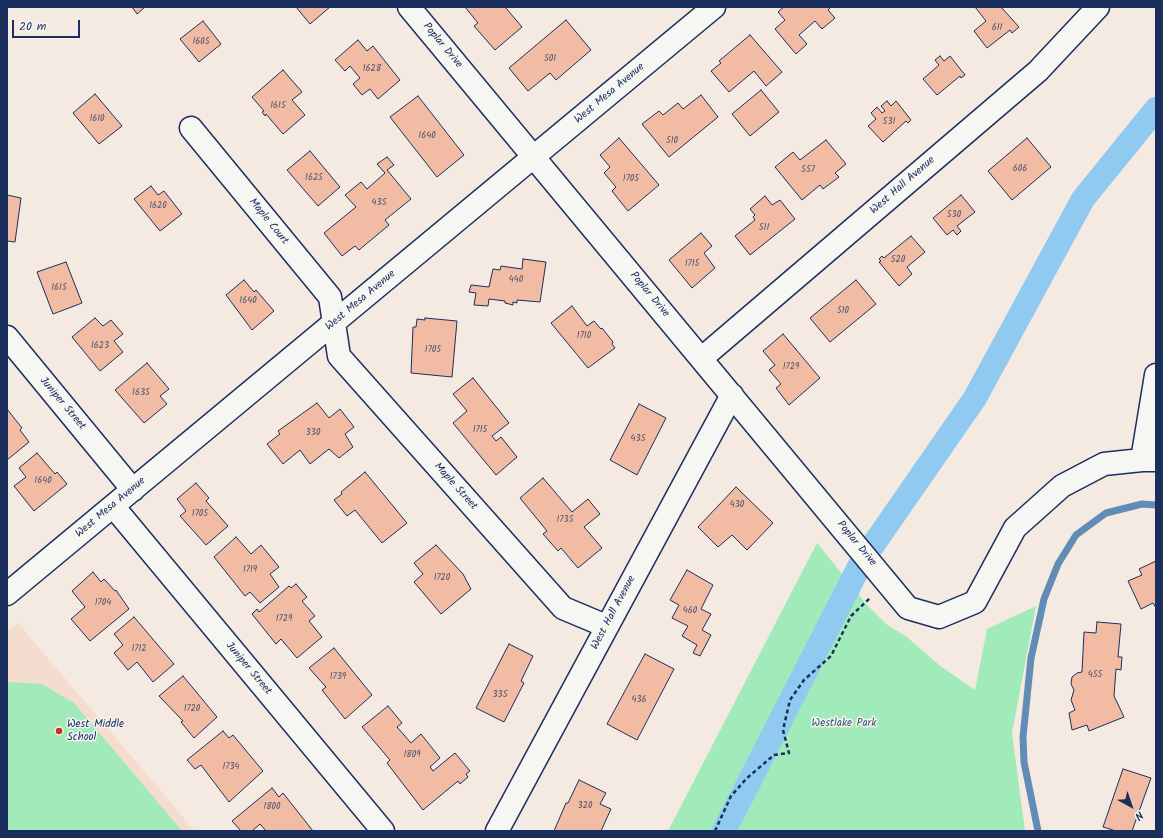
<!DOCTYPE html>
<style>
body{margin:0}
#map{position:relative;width:1163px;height:838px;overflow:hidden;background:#f5eae2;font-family:Kalam,sans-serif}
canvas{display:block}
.frame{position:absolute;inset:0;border:8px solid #1b2f5e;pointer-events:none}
.north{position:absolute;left:1111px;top:786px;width:40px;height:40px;-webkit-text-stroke:3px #f6f6f2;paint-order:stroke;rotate:140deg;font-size:11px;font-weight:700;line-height:16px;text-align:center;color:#1b2f5e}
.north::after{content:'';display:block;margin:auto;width:14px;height:18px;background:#1b2f5e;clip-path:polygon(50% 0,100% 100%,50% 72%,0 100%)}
.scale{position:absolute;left:12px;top:20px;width:68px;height:18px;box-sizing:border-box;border:2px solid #1b2f5e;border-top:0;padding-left:5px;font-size:12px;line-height:14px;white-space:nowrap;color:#1b2f5e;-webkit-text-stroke:3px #f6f6f2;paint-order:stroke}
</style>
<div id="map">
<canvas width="1163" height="838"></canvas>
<div class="frame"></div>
<div class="north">N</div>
<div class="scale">20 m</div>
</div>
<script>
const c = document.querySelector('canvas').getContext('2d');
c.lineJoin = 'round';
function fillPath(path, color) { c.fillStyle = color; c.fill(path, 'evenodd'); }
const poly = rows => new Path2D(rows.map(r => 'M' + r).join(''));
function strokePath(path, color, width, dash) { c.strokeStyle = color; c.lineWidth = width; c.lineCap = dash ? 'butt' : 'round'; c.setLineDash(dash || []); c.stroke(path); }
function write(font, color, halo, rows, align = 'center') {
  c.font = font + ' Kalam,sans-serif'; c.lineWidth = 3; c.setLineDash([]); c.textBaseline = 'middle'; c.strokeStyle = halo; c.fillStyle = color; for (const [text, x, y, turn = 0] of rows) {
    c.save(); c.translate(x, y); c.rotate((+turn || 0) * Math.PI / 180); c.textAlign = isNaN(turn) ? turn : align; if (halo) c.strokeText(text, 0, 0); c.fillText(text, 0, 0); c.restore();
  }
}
fillPath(poly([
 [18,623,195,831,7,831,7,632]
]), '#f4dccf');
fillPath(poly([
 [817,543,868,606,886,624,907,637,939,665,975,690,987,629,1036,606,1012,733,1025,831,668,831],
 [7,682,42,684,74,703,182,831,7,831]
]), '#a1eab9');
strokePath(poly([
 [1038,831,1024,762,1023,737,1031,658,1044,599,1058,564,1076,535,1106,513,1142,504,1156,505]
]), '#618cb6', 7);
strokePath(poly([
 [724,831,862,561,975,398,1083,199,1156,109]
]), '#90caf0', 24);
const building = poly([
 [132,7,145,7,137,14,132,7],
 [296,7,330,7,310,24,296,7],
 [465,7,505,7,522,27,495,50,474,26,478,23,465,7],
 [784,7,829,7,830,8,828,10,835,18,822,29,815,21,799,35,807,44,796,54,775,29,785,20,778,12,784,7],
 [975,7,1001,7,1019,27,1012,33,1010,30,987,48,974,31,986,21,975,7],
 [566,20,591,50,556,80,550,73,528,91,509,68,566,20],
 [203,21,221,44,199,62,180,39,203,21],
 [750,35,782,72,766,86,754,71,729,92,711,71,721,63,719,61,750,35],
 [358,40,367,51,373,46,400,80,378,99,370,89,362,95,353,84,360,78,350,66,345,71,335,60,358,40],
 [940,56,944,61,950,56,965,75,961,78,960,76,937,95,923,79,939,65,935,60,940,56],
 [283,70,302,92,292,100,305,115,283,134,266,114,265,116,262,112,264,111,252,97,283,70],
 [761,90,779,112,750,136,732,114,761,90],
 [95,94,122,126,99,144,73,113,95,94],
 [701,95,718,117,669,157,642,124,659,111,663,115,678,103,683,109,701,95],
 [418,96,464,155,437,177,390,117,418,96],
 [887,101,891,106,896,101,911,120,908,123,906,121,883,142,868,126,876,119,871,113,877,107,882,113,885,111,881,106,887,101],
 [619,138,659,185,628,211,612,191,616,187,604,173,610,167,600,155,619,138],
 [1027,138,1051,167,1012,200,988,171,1027,138],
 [826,140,846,164,835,173,839,177,823,189,820,185,802,200,775,167,793,152,800,160,826,140],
 [310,151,340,187,318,206,287,170,310,151],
 [387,157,394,165,387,170,411,199,385,220,389,225,359,250,355,246,342,256,324,233,356,207,345,195,361,182,367,189,385,173,377,164,387,157],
 [151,186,158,195,164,191,182,214,160,231,134,199,151,186],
 [7,195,21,198,15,242,7,241,7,195],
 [961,195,975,212,957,226,961,231,957,235,953,230,947,235,933,218,961,195],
 [765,196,772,205,780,200,795,219,750,255,735,236,755,220,753,217,755,215,750,209,765,196],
 [701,233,712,246,704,253,715,268,692,288,669,260,701,233],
 [911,236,925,252,907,267,912,274,899,286,879,262,881,261,879,259,882,256,884,258,911,236],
 [523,259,546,262,540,302,517,300,517,303,513,302,513,305,505,303,505,301,489,299,488,306,474,305,476,293,469,292,471,285,489,287,493,269,500,270,501,266,522,269,523,259],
 [66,262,82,303,53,314,37,272,66,262],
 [244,280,254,292,256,290,274,311,252,330,226,295,244,280],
 [856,280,876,304,830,342,810,318,856,280],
 [572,306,587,326,594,321,601,329,602,328,613,342,612,344,615,348,588,368,551,323,572,306],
 [95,318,103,326,111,320,123,334,114,341,123,352,100,371,72,337,95,318],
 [425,318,457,321,452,377,411,373,413,327,416,327,417,319,425,320,425,318],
 [783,334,820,378,789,405,776,388,781,384,769,370,775,365,763,351,783,334],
 [147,363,169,389,160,396,167,404,144,423,115,390,147,363],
 [473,378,509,423,492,436,496,441,501,437,517,457,496,475,453,423,467,411,453,394,473,378],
 [317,403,329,418,340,409,354,427,345,434,353,447,339,458,329,449,310,464,300,450,283,464,267,444,280,434,278,431,317,403],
 [639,404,666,418,637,475,610,460,639,404],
 [7,409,22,428,20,430,29,442,7,460,7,409],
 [37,453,55,474,57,472,67,484,34,511,14,486,26,477,19,468,37,453],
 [365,472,407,523,382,543,355,510,347,516,334,500,342,494,341,492,365,472],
 [543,478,572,512,588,499,600,514,584,527,602,548,578,568,561,548,558,551,543,534,547,531,520,498,543,478],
 [196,483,209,498,206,501,228,526,206,545,180,516,186,511,177,499,196,483],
 [736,487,773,523,747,550,732,535,718,547,698,527,736,487],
 [236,537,251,554,261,545,279,567,270,574,279,587,260,603,250,592,245,596,214,557,236,537],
 [436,545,463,574,471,589,441,614,414,582,423,574,414,563,436,545],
 [1156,561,1156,608,1153,603,1141,609,1128,581,1142,575,1139,569,1156,561],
 [687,570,713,585,701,609,711,614,702,630,711,635,700,656,693,653,697,645,682,636,688,626,672,618,679,605,670,600,687,570],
 [93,572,101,582,104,579,115,591,116,590,129,609,90,641,71,619,85,607,72,591,93,572],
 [296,584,307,597,302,601,315,616,309,621,322,637,297,658,281,639,276,644,252,614,257,609,259,612,289,586,291,588,296,584],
 [134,617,174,664,153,682,137,662,128,670,114,653,123,645,114,634,134,617],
 [1097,622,1121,624,1118,657,1122,657,1121,670,1116,669,1114,696,1124,717,1089,731,1087,725,1072,730,1069,713,1075,710,1071,700,1074,690,1071,684,1072,677,1077,673,1082,672,1084,632,1096,633,1097,622],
 [509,644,533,656,521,681,524,683,504,722,476,708,509,644],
 [334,648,372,695,345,719,322,690,326,687,309,668,334,648],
 [645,654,674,669,637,740,607,724,645,654],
 [183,676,217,717,194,738,181,722,183,721,159,696,183,676],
 [388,706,402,723,397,727,411,743,421,734,440,758,430,767,433,771,455,753,470,771,466,774,468,777,460,784,458,781,423,810,387,763,390,760,362,727,388,706],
 [223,731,229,738,233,735,263,771,229,802,201,765,195,769,187,760,223,731],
 [1123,769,1151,778,1132,831,1116,831,1103,827,1123,769],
 [579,780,606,793,600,804,611,809,601,831,554,831,566,803,568,803,579,780],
 [272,788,279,797,283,793,313,831,266,831,260,824,252,831,241,831,232,821,272,788]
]);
fillPath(building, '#f1bca3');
strokePath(building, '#1b2f5e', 1);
const minor = poly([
 [409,7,908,608,939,617,975,602,1015,528,1062,486,1104,464,1142,460,1156,460],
 [191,128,330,297,339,356,563,608,606,626],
 [7,337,133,490],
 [702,358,1038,71,1098,7],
 [1142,460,1156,375],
 [113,506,383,831],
 [7,594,714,7],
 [497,831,732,395]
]);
strokePath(minor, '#1b2f5e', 25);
strokePath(poly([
 [715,831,731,796,747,778,774,755,789,753,783,730,790,700,804,680,831,656,851,616,870,598]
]), '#1b2f5e', 2.5, [4, 3]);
strokePath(minor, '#f6f6f2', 22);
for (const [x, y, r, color] of [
 [59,731,4,"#c8321e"]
]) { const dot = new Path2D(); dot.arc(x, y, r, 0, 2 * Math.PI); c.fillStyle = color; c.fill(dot); strokePath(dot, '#f6f6f2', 1.5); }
write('9px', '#50526f', null, [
 ["611",997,28],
 ["1605",201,42],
 ["501",550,59],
 ["1628",372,69],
 ["1615",278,106],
 ["1610",97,119],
 ["531",889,122],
 ["1640",427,136],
 ["510",672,141],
 ["606",1020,169],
 ["557",808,170],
 ["1625",314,178],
 ["1705",631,179],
 ["435",379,203],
 ["1620",158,206],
 ["530",954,215],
 ["511",764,228],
 ["520",898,260],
 ["1715",692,264],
 ["440",516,280],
 ["1615",59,288],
 ["1640",248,301],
 ["510",843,311],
 ["1710",584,336],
 ["1623",100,346],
 ["1705",433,350],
 ["1729",791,367],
 ["1635",141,393],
 ["1715",480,430],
 ["330",313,433],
 ["435",638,439],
 ["1640",43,481],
 ["430",737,505],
 ["1705",200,514],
 ["1735",565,520],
 ["1719",250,570],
 ["1720",442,578],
 ["1704",103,603],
 ["460",690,611],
 ["1729",284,619],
 ["1712",139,649],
 ["455",1095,675],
 ["1739",338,677],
 ["335",500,695],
 ["436",639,700],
 ["1720",192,709],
 ["1809",412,755],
 ["1734",231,767],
 ["320",585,806],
 ["1800",272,807]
]);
write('11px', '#1b2f5e', '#f6f6f2', [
 ["Poplar Drive",442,46,50],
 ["West Mesa Avenue",610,94,-40],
 ["West Hall Avenue",903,186,-41],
 ["Maple Court",268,222,51],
 ["Poplar Drive",649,295,50],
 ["West Mesa Avenue",361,301,-40],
 ["Juniper Street",62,404,50],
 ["Maple Street",455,487,48],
 ["West Mesa Avenue",111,508,-40],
 ["Poplar Drive",856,544,50],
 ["West Hall Avenue",614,613,-62],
 ["Juniper Street",248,669,50]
]);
write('11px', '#365470', '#f6f6f2', [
 ["Westlake Park",844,724]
]);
write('11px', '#1b2f5e', '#f6f6f2', [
 ["West Middle",67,725],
 ["School",67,738]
], 'left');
</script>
